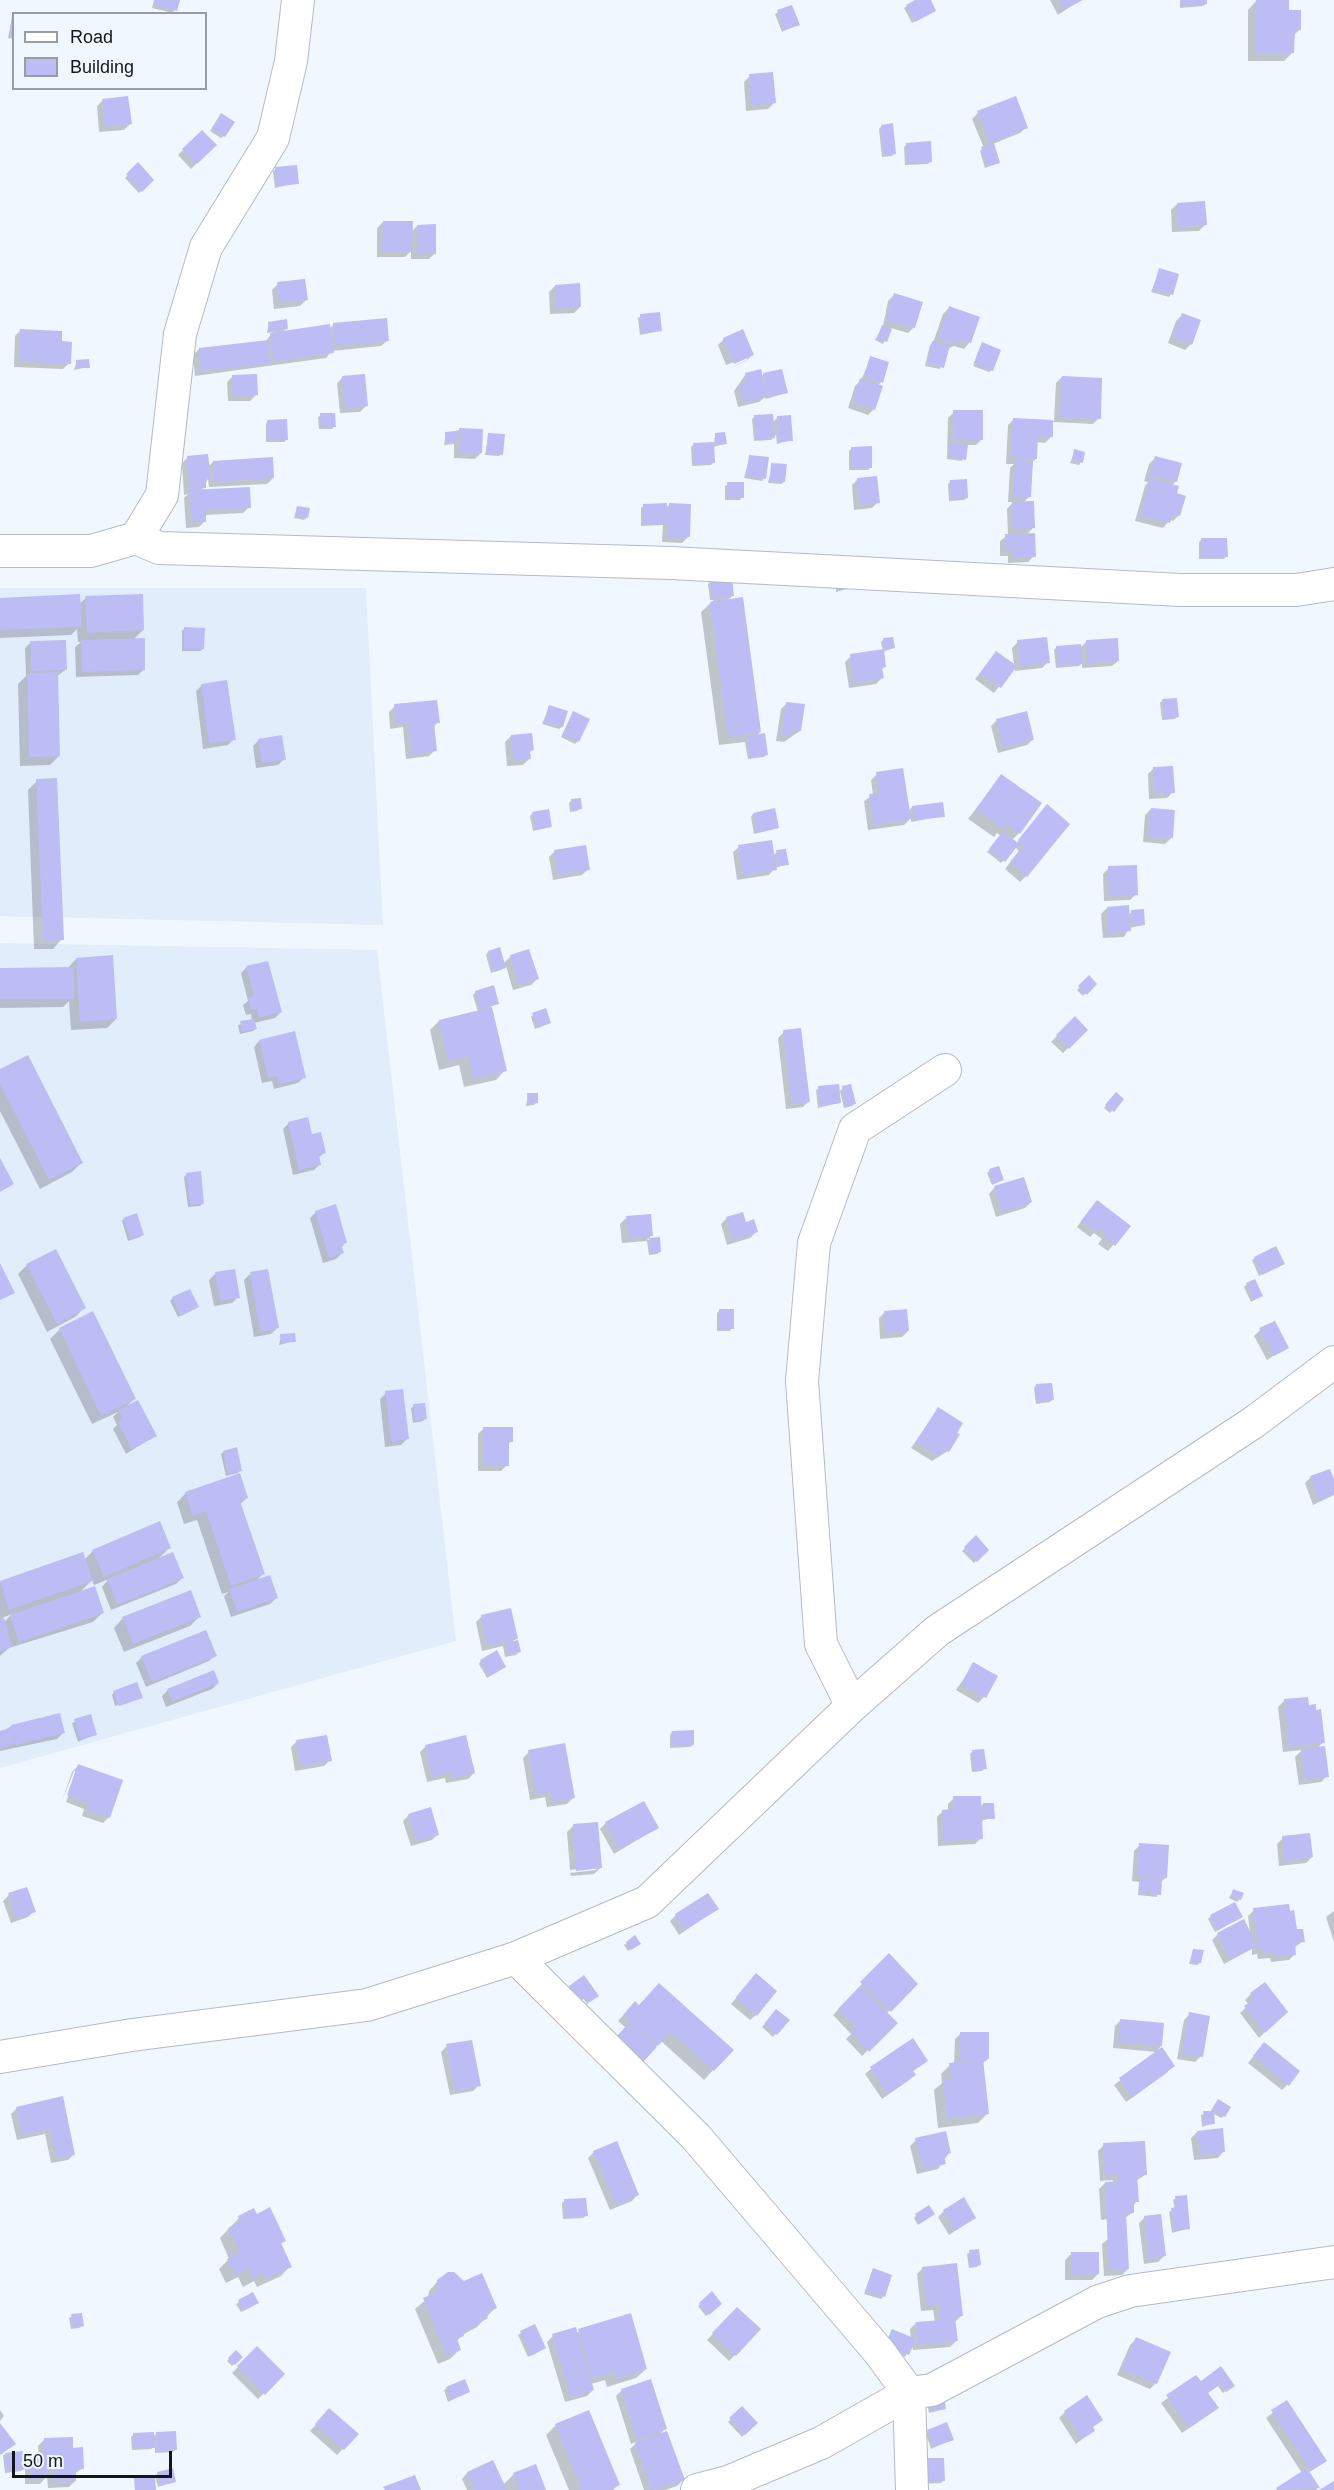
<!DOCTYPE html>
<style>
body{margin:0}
#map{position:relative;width:1334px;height:2490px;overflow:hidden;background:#f0f7ff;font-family:Arial,sans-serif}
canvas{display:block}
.legend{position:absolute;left:12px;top:12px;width:195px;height:78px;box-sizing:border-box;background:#f0f7ff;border:2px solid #989da3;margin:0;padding:8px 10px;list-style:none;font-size:18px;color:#141619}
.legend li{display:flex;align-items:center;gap:12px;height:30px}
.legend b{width:30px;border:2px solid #989da3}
.scale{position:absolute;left:12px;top:2451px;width:160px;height:27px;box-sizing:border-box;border:3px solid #141619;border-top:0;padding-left:8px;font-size:18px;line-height:21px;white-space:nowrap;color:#141619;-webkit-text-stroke:4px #f0f7ff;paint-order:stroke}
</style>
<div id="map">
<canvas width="1334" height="2490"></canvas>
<ul class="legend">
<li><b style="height:8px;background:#fff"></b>Road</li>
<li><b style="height:16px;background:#bbbdf4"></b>Building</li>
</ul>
<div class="scale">50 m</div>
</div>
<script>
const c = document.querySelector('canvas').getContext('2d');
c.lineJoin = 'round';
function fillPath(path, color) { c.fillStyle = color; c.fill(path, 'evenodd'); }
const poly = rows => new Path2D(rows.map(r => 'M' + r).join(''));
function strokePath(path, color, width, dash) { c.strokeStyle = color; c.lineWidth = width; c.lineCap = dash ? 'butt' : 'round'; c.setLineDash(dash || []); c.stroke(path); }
fillPath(poly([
 [0,588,366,588,383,925,0,916],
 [0,943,377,950,456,1641,0,1768]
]), '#e2edfc');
fillPath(poly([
 [154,0,179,0,173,13,152,8],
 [918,0,929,0,934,11,912,23,904,8],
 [1050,0,1080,0,1058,15],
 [1180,0,1205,0,1206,4,1203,6,1180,8],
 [1257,0,1288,12,1300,29,1293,36,1293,52,1284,61,1248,61,1248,10],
 [778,12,798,24,782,32,775,14],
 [13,14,14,14,14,39,8,38],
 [750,76,774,103,768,109,746,111,744,82],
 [103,100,130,124,124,130,99,132,97,106],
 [978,113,1026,127,1020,133,993,144,998,162,985,168,980,151,984,148,972,119],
 [219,117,224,136,221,138,210,131],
 [882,126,895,153,892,156,882,157,879,129],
 [202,132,215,145,191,169,178,155],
 [907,144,931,161,928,164,905,165,904,147],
 [138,165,152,180,139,193,125,178],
 [276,169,297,183,275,188,273,171],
 [1177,204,1205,225,1199,231,1172,232,1171,210],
 [383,222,411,232,417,226,435,253,429,259,411,259,411,251,405,257,377,257,377,228],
 [1160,269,1171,294,1169,297,1151,292],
 [278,284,306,300,300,306,274,309,272,290],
 [555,286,580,307,574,313,550,314,549,292],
 [894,295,914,327,908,333,891,328,883,344,875,340,883,326,888,301],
 [949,308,978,318,969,343,964,349,954,346,947,349,940,369,925,366,930,345,933,343,943,314],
 [1182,315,1191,344,1185,350,1168,343,1176,321],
 [641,316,660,331,640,335,638,318],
 [269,323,287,328,282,333,329,329,334,324,387,341,381,346,332,351,326,358,195,376,193,355,199,349,265,342,273,332,267,333],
 [21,330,60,342,69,363,63,369,14,367,15,336],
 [724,339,752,355,746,361,728,369,747,360,747,357,726,365,718,345],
 [980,347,992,370,989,372,973,366],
 [871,358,881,382,878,386,874,409,868,415,848,408,855,386,861,380],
 [77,361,88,367,74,370],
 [746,374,761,377,764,374,786,393,766,399,765,397,759,402,738,407,734,391],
 [232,377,256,395,250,401,228,401,227,382],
 [343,377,366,406,360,412,340,413,337,383],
 [1062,377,1099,418,1093,424,1052,422,1051,437,1045,443,1036,442,1036,459,1031,463,1029,497,1023,503,1033,528,1026,535,1034,556,1028,562,1008,563,1008,556,1000,556,1000,541,1008,535,1007,509,1013,502,1008,502,1010,468,1014,464,1006,464,1008,425,1014,419,1054,421,1056,383],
 [954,412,982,439,976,445,967,445,962,461,947,459,948,418],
 [321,415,335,426,332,429,319,429,318,417],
 [755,417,772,423,778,417,791,440,777,444,776,435,771,440,754,441,752,419],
 [268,421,287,439,284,442,266,442,266,424],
 [460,430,481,453,475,459,454,458,454,444,444,445,446,433],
 [489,434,501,454,499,456,485,455],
 [715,434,725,444,713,447,713,463,711,465,692,466,691,447,694,444,714,444],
 [852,448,871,467,868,470,849,470,849,451],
 [1075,451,1081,462,1079,465,1070,463],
 [750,456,764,478,762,481,744,478],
 [188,457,208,467,213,462,273,478,267,484,209,487,208,479,201,491,249,507,243,513,205,515,205,521,199,527,186,528,184,498,188,494,184,495,182,463],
 [1155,458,1176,481,1172,485,1179,515,1173,521,1170,520,1163,528,1135,521,1145,486,1148,482,1144,481,1149,464],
 [772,465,784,482,781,484,768,483],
 [858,479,878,502,872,508,854,510,852,485],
 [951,481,967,498,964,500,949,501,948,484],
 [728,484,742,497,740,500,725,500,725,486],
 [644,505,665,509,669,505,688,537,682,543,662,542,663,525,641,526,641,508],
 [298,507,307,517,304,520,294,518],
 [1202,539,1226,556,1224,559,1199,559,1199,542],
 [847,578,847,589,836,592,836,581],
 [710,582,732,596,727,601,760,732,755,737,767,754,764,757,748,759,745,742,719,745,701,612,714,600,710,600,708,584],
 [86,598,143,630,133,640,144,669,138,675,76,677,75,647,81,642,78,642,77,629,71,635,0,638,0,599,79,604],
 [184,629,203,649,200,651,182,651,182,631],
 [884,639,893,648,883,652,885,666,881,670,882,678,876,684,849,688,845,662,851,656,883,651,881,642],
 [31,642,65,670,57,676,59,756,50,765,20,766,18,684,26,676,25,648],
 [1018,642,1048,662,1042,668,1015,671,1014,667,994,693,975,679,996,653,1014,666,1012,648],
 [1086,642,1118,661,1112,666,1082,668,1082,663,1079,666,1056,668,1054,650,1057,647,1080,648],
 [202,685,234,739,228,745,203,749,196,691],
 [1162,701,1178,716,1175,719,1162,720,1160,703],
 [787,703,800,731,784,742,776,741,781,709],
 [395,706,438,722,433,728,435,750,429,756,406,759,403,727,390,729,389,712],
 [549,707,562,727,559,729,542,724],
 [571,716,578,741,575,744,561,737],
 [997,720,1033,739,1027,745,998,753,991,726],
 [511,736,532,750,529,753,529,759,523,765,507,766,505,742],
 [259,740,284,759,278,765,256,768,253,746],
 [1154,768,1173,792,1167,798,1149,799,1148,774],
 [877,774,909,811,912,807,943,816,911,822,911,818,904,825,868,830,864,801,873,795,871,780],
 [1001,776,1019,833,1012,840,1016,844,1041,812,1026,876,1020,882,1005,869,1019,851,1015,847,1001,863,987,852,1001,836,997,833,994,837,968,819],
 [37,781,62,939,53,949,34,949,28,790],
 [571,801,580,809,577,811,570,812,569,803],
 [1151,809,1171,838,1165,844,1143,842,1145,815],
 [533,813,550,827,533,831,530,816],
 [753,814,778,828,754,834,751,817],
 [739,847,773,856,777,852,787,864,775,868,769,875,737,880,733,852],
 [555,851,588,869,582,875,553,880,549,857],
 [1109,868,1136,894,1130,900,1104,901,1103,874],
 [1107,908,1128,915,1132,912,1144,925,1129,928,1124,937,1103,938,1101,914],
 [488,952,503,964,511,956,537,979,531,985,513,990,506,966,501,970,491,973,486,955],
 [76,959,116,1019,107,1028,71,1030,69,1001,63,1007,0,1008,0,970,67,969],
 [247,967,281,1012,275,1018,254,1023,255,1029,253,1031,240,1034,238,1025,252,1021,251,1014,246,1015,243,1005,248,1001,241,973],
 [1089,978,1095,984,1083,996,1077,990],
 [476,992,498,1003,490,1007,505,1070,496,1080,464,1087,459,1065,439,1070,430,1030,439,1021,478,1012,473,995],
 [533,1015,549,1022,535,1029,531,1017],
 [1075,1018,1086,1030,1063,1053,1051,1042],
 [784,1032,809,1101,803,1107,786,1109,778,1038],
 [259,1041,304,1077,298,1083,274,1089,272,1081,262,1083,254,1047],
 [0,1070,81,1163,72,1172,40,1189,0,1111],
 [819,1088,839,1103,818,1108,816,1090],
 [843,1088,854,1104,852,1106,844,1108,840,1091],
 [528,1094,536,1103,534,1105,526,1106],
 [1116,1094,1122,1099,1110,1113,1104,1108],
 [289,1123,311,1136,324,1153,318,1158,320,1164,314,1170,293,1175,283,1129],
 [990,1170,1002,1180,992,1185,987,1173],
 [187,1174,203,1203,200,1206,188,1207,184,1177],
 [1023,1179,1031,1202,1025,1208,996,1217,989,1194,994,1188],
 [1091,1208,1129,1226,1108,1251,1098,1244,1102,1239,1094,1233,1090,1237,1077,1227],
 [316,1212,345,1243,341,1248,342,1253,336,1259,323,1263,310,1218],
 [626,1218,652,1235,647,1240,659,1239,660,1252,657,1254,649,1255,647,1241,622,1243,620,1224],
 [727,1218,745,1224,756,1232,750,1238,727,1245,721,1224],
 [124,1219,142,1235,140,1237,128,1241,122,1221],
 [1255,1258,1280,1266,1259,1276,1252,1260],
 [27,1265,84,1308,75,1317,47,1332,18,1274],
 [215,1274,238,1297,232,1303,214,1306,209,1280],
 [250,1274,277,1328,271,1334,254,1337,244,1280],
 [1247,1284,1261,1296,1258,1298,1251,1302,1244,1287],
 [173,1298,197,1307,178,1317,170,1301],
 [719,1311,732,1328,730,1331,717,1331,717,1313],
 [885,1312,908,1331,902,1337,880,1339,879,1318],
 [93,1313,134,1399,126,1407,155,1436,126,1454,113,1429,117,1425,113,1417,118,1412,92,1424,50,1339,60,1329],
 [1260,1330,1287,1347,1267,1360,1254,1336],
 [281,1336,294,1341,279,1345],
 [1036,1385,1052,1400,1050,1402,1036,1404,1034,1388],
 [386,1393,407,1439,401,1445,385,1447,380,1399],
 [414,1406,425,1419,423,1421,413,1423,411,1408],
 [938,1409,948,1451,932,1461,911,1448],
 [484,1428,511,1441,508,1445,507,1465,501,1471,478,1471,478,1434],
 [224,1452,240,1470,238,1473,226,1476,221,1454],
 [1311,1477,1334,1484,1334,1495,1313,1505,1305,1483],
 [186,1493,247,1498,240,1504,263,1574,255,1582,276,1598,270,1604,231,1617,224,1596,229,1592,222,1594,197,1520,184,1524,177,1502],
 [976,1538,987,1550,974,1563,962,1551],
 [169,1548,156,1561,182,1578,176,1584,111,1610,102,1587,109,1579,94,1585,92,1580,79,1593,102,1613,93,1622,9,1648,0,1656,0,1582,82,1554,84,1560,93,1551],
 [12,1614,3,1623,2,1618],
 [482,1616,516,1638,511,1643,519,1652,516,1655,505,1657,503,1646,482,1651,476,1622],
 [199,1617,190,1626,124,1652,114,1628,123,1618],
 [215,1655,209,1661,146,1687,136,1663,142,1657],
 [481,1661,502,1669,487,1678,479,1664],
 [974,1664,984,1697,978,1703,956,1690],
 [218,1683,212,1689,166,1707,162,1696,168,1690],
 [114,1692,140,1697,115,1706,112,1695],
 [1284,1701,1308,1706,1323,1742,1317,1749,1327,1776,1321,1782,1299,1785,1295,1757,1302,1750,1283,1752,1278,1707],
 [90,1716,95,1734,78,1742,72,1723],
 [12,1726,63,1733,57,1739,0,1751,0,1732],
 [672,1732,693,1745,690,1747,670,1748,670,1735],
 [297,1741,330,1760,324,1766,295,1771,291,1747],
 [426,1746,474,1773,468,1779,446,1783,445,1778,427,1782,420,1752],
 [973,1751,985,1768,982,1771,972,1772,970,1754],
 [529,1752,573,1798,567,1804,547,1807,545,1797,530,1800,523,1758],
 [78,1766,109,1817,103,1823,82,1816,84,1809,66,1802,77,1771,74,1771,62,1801,72,1772],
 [954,1798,980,1808,983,1804,993,1818,980,1821,981,1838,975,1844,938,1846,937,1817,943,1811,948,1811,948,1804],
 [409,1815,438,1834,432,1840,411,1846,403,1821],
 [606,1823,657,1828,614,1854,600,1829],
 [573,1826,600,1868,594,1874,571,1876,570,1873,596,1870,596,1867,570,1870,567,1832],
 [1283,1838,1312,1857,1306,1863,1279,1866,1277,1844],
 [1140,1845,1166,1877,1160,1883,1157,1897,1138,1895,1139,1882,1132,1881,1134,1851],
 [1233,1891,1240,1899,1237,1902,1229,1898],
 [9,1895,34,1911,28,1917,11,1923,3,1901],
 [717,1909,679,1935,670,1921,676,1915],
 [1254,1910,1289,1913,1295,1931,1303,1941,1294,1948,1295,1954,1289,1960,1271,1962,1270,1958,1258,1959,1257,1954,1252,1955,1252,1949,1224,1964,1212,1940,1218,1934,1250,1933,1248,1916],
 [1334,1911,1334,1942,1326,1917],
 [1211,1916,1238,1919,1215,1932,1208,1919],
 [627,1943,636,1946,628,1951,624,1945],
 [1193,1950,1200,1963,1197,1965,1189,1964],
 [889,1955,916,1984,886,2014,896,2023,862,2056,846,2039,851,2034,833,2015],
 [584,1977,594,1998,587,2004,583,1998,577,2003,567,1990],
 [750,1981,756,2015,750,2020,731,2004],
 [650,1994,713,2070,704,2080,661,2041,636,2067,626,2028,618,2021,629,2009,638,2007],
 [1251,1994,1286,2011,1259,2038,1240,2013,1249,2005,1245,2000],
 [777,2011,788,2020,773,2037,762,2027],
 [1190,2014,1201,2056,1195,2062,1177,2059,1184,2020],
 [1121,2020,1161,2046,1156,2052,1113,2048,1115,2026],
 [961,2033,988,2059,982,2064,988,2113,978,2123,938,2128,934,2090,942,2083,941,2074,950,2065,954,2064,955,2039],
 [447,2046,479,2085,473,2091,450,2095,441,2052],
 [1161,2049,1168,2072,1126,2102,1114,2085],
 [1259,2050,1288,2084,1282,2090,1248,2063],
 [926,2061,912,2072,914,2075,908,2081,882,2099,865,2074,871,2069],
 [62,2098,74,2154,68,2160,51,2163,45,2134,17,2140,11,2114,17,2108],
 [1216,2103,1224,2116,1221,2118,1212,2113,1213,2123,1202,2127,1201,2115,1210,2112],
 [1197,2132,1223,2152,1218,2158,1194,2160,1191,2138],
 [916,2140,949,2153,938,2169,917,2174,910,2146],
 [1104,2145,1145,2175,1136,2181,1137,2201,1133,2206,1133,2212,1125,2218,1128,2269,1122,2275,1104,2276,1102,2244,1108,2239,1107,2219,1101,2220,1099,2189,1105,2183,1113,2183,1113,2180,1100,2181,1098,2151],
 [594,2152,637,2195,632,2201,610,2210,588,2158],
 [1176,2198,1189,2228,1172,2233,1169,2212,1175,2209,1173,2200],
 [565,2201,586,2216,583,2218,563,2219,562,2203],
 [944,2211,974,2218,949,2235,938,2217],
 [256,2216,284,2240,280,2245,290,2266,281,2276,257,2287,254,2281,243,2287,238,2277,226,2283,219,2269,229,2259,220,2238,239,2218],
 [916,2216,931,2216,918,2225,914,2218],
 [1145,2217,1164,2256,1158,2262,1144,2264,1139,2223],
 [970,2252,979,2265,977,2267,969,2268,967,2254],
 [1071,2254,1098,2274,1092,2280,1065,2280,1065,2260],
 [923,2268,961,2316,954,2323,956,2341,950,2347,913,2350,912,2344,905,2357,883,2347,892,2331,911,2339,910,2329,916,2323,935,2322,933,2310,921,2311,917,2274],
 [873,2270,883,2297,881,2299,864,2294],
 [438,2281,495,2308,477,2327,462,2335,456,2342,460,2349,450,2359,438,2364,415,2309,428,2298,429,2291],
 [252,2294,254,2305,241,2312,236,2304],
 [712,2294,720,2304,706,2316,698,2306],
 [630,2315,646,2369,636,2378,607,2387,605,2380,591,2384,593,2390,587,2396,565,2402,547,2342,553,2336,576,2333],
 [731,2315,735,2355,729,2361,707,2340],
 [72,2316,82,2326,79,2328,71,2329,69,2318],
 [534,2326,544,2348,528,2357,518,2335],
 [1136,2339,1156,2383,1150,2389,1117,2375,1130,2345],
 [257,2348,283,2374,258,2399,232,2373],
 [236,2352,241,2357,232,2366,227,2361],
 [1221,2369,1230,2388,1223,2393,1217,2385,1207,2393,1211,2413,1182,2433,1161,2403,1196,2377,1200,2384],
 [447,2388,468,2392,448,2402,444,2390],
 [622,2390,665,2429,658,2436,683,2480,677,2486,665,2490,644,2490,630,2449,638,2441,631,2444,616,2396],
 [927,2402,945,2409,929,2413],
 [1287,2402,1325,2461,1308,2473,1318,2488,1316,2490,1277,2490,1302,2473,1266,2418],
 [742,2408,756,2423,742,2437,728,2422],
 [0,2410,4,2416,0,2421],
 [588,2412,618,2485,613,2490,569,2490,546,2435,555,2426],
 [1065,2412,1092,2428,1093,2431,1076,2444,1059,2418],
 [324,2416,357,2434,337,2455,310,2431],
 [928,2431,952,2439,931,2449,926,2434],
 [157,2433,175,2450,173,2452,155,2453,155,2446,151,2449,132,2450,131,2437,134,2434,153,2437],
 [44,2440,72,2449,83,2468,74,2474,75,2481,69,2487,48,2488,47,2476,40,2484,25,2484,25,2468,21,2471,5,2473,3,2455,22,2453,24,2467,31,2460,39,2460,38,2446],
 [925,2460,943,2481,941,2483,923,2484],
 [493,2462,503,2485,514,2474,545,2490,467,2490,462,2479,467,2473],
 [158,2473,175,2481,158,2487,155,2476]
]), '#0003');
fillPath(poly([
 [155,0,180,0,177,11,154,5],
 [915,0,931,0,936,11,915,22,906,5],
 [1059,0,1083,0,1064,10],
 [1182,0,1207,0,1207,4,1182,6],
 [1256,0,1289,0,1289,10,1301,10,1301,30,1295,30,1294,53,1256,53],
 [792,5,800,25,785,30,777,10],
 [12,15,14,15,14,37,9,36],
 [773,72,776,103,751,106,749,74],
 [128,96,132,124,105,127,102,99],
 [1016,96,1028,128,990,143,977,111],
 [221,113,235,122,225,137,212,128],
 [893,123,896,154,884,155,881,125],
 [202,130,217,145,197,164,182,149],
 [931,141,932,162,907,163,906,143],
 [994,143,1000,163,987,167,981,147],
 [138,162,154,180,142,192,126,174],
 [297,165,299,184,277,186,275,167],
 [1205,201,1207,225,1178,227,1177,203],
 [383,221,413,221,412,252,382,251],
 [436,224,436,254,417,254,417,225],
 [1159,268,1179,274,1173,295,1153,289],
 [305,279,308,300,279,303,277,282],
 [580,283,581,307,555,309,555,285],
 [894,293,923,302,915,328,886,320],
 [949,306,980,317,971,343,959,340,957,345,938,339],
 [660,312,662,331,642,333,640,314],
 [1182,313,1201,320,1192,345,1173,337],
 [387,318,389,341,335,346,333,323],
 [287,319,288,329,269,331,268,322],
 [330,324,334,353,274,361,270,333],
 [882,325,892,329,887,342,877,338],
 [20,329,62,331,62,341,72,342,71,364,19,361],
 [743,329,754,355,734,364,723,338],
 [269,340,271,363,201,371,199,348],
 [932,341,950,345,944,368,927,363],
 [982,342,1001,350,993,371,974,363],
 [870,356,889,362,883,383,864,376],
 [89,359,90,368,76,368,76,360],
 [761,369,767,397,743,402,740,384,747,382,745,373],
 [782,369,788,393,768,397,763,373],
 [257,374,258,395,233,396,232,375],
 [365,374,368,406,345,408,342,376],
 [1062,376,1102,378,1101,419,1060,417],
 [860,378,883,386,875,410,853,402],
 [953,410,983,410,983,440,954,440],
 [320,413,335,413,336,427,321,427],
 [773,414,775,438,756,439,754,415],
 [791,415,793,441,779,442,777,416],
 [1013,418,1053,420,1053,437,1038,437,1037,459,1011,458],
 [287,419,288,440,268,440,267,420],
 [459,428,483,429,482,453,459,453],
 [457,431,457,442,446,443,445,432],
 [725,432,727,444,716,445,715,433],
 [488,433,505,434,503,455,486,453],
 [714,442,715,463,694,464,693,443],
 [951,442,968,445,966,460,949,457],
 [872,446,872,468,851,468,851,447],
 [1074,449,1085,452,1083,463,1072,460],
 [208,454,211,479,206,479,206,488,190,489,187,456],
 [749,455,769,457,766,479,746,476],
 [1155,456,1182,463,1177,482,1150,475],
 [273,457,274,478,214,482,213,461],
 [1015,460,1033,461,1031,497,1013,497],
 [771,463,787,464,785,482,770,481],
 [877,476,880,503,860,505,857,478],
 [1150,478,1179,486,1177,493,1186,496,1180,516,1173,514,1170,523,1140,515],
 [967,479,968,498,951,499,950,480],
 [727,482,744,482,744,498,727,498],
 [250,487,251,508,206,510,206,522,191,522,190,490],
 [1034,501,1035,528,1013,529,1012,502],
 [667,503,667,524,643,524,643,504],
 [669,503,691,504,690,537,667,537],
 [297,506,310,508,308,518,295,515],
 [1035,533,1036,557,1014,557,1014,550,1006,550,1005,534],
 [1201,538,1227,538,1228,557,1201,557],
 [732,578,734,596,712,599,710,580],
 [80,594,82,627,0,630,0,598],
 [143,594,144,630,87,633,85,596],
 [743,597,761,732,728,737,710,602],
 [184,627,205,628,204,649,184,649],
 [893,637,895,648,885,650,883,638],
 [1047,637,1050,663,1020,666,1017,640],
 [145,638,145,670,82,672,81,640],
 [1118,638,1119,661,1087,663,1086,640],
 [66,640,67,670,31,671,30,641],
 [1081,644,1083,664,1058,666,1056,646],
 [884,649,886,667,882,668,884,678,854,683,850,654],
 [996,651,1017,666,1001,688,980,673],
 [58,672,60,756,29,757,27,673],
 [227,680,236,740,209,743,201,684],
 [1177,698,1179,717,1164,719,1162,699],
 [437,700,440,723,434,723,437,751,411,754,408,722,396,724,394,704],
 [786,702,805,704,801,731,792,730,791,736,782,735],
 [549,705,568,711,563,727,544,722],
 [573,711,590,719,579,742,563,735],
 [1027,711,1034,740,1003,748,996,719],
 [532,733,534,750,530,751,531,759,513,761,511,735],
 [765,733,768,755,750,758,747,736],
 [282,735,286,760,262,763,258,739],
 [1173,766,1175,793,1155,794,1153,767],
 [903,768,911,819,874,825,869,794,879,793,876,772],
 [1001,774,1042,803,1020,834,1007,824,1004,829,976,809],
 [57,778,64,940,43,941,36,779],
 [581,798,582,809,572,810,571,799],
 [943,802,945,817,914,820,912,806],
 [1047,804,1070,824,1027,877,1010,862,1024,845,1018,840],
 [775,808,779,828,757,833,753,813],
 [1151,808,1175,810,1173,838,1148,837],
 [549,809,552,827,535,830,532,812],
 [1003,831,1019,844,1005,862,989,849],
 [772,840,777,870,743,875,738,845],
 [586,845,590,870,558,875,554,850],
 [786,849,789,865,779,866,776,850],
 [1137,865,1138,895,1109,896,1108,866],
 [1129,905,1131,931,1108,933,1107,907],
 [1144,909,1145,925,1133,926,1131,910],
 [500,947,506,968,493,971,488,951],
 [529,949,539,979,519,985,510,955],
 [113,955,117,1019,80,1022,76,958],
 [268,961,282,1012,259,1018,257,1009,251,1010,248,998,254,996,246,966],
 [74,967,74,999,0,999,0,968],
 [1089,975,1097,984,1087,995,1078,986],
 [494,985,499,1004,480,1009,475,991],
 [492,1007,507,1071,473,1079,468,1056,448,1061,439,1020],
 [546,1008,551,1023,538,1028,532,1013],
 [1075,1016,1088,1030,1069,1049,1056,1035],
 [254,1019,257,1029,242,1032,240,1021],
 [801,1028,810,1102,792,1104,783,1030],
 [295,1031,306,1078,279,1084,277,1076,268,1078,259,1040],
 [28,1055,83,1163,49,1180,0,1084,0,1069],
 [839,1084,841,1103,820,1106,818,1086],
 [851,1084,856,1104,846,1106,842,1086],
 [1116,1092,1124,1099,1114,1112,1105,1105],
 [527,1093,538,1093,538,1103,528,1104],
 [308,1117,312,1134,321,1132,326,1153,319,1155,321,1165,299,1170,288,1122],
 [0,1158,14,1184,0,1192],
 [999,1166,1004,1180,994,1184,989,1169],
 [201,1171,204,1204,190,1205,186,1173],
 [1024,1177,1032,1202,1002,1212,994,1186],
 [1097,1200,1131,1226,1115,1246,1103,1237,1106,1232,1100,1228,1097,1232,1081,1221],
 [336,1204,347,1243,341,1245,344,1253,329,1258,315,1211],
 [743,1212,746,1222,754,1219,758,1232,733,1240,726,1217],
 [137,1213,144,1235,131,1239,123,1218],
 [651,1214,653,1236,628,1238,626,1216],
 [660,1237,661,1252,651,1253,649,1238],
 [1276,1246,1285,1264,1262,1275,1254,1257],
 [56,1249,86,1308,57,1324,26,1264],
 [0,1263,15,1293,0,1300],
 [235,1269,240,1298,220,1301,215,1272],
 [268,1269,279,1328,260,1332,250,1272],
 [1255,1279,1263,1296,1254,1300,1246,1283],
 [190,1289,199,1307,181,1316,172,1297],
 [719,1309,734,1309,734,1329,719,1329],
 [907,1309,909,1331,886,1333,884,1311],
 [93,1311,136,1399,101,1416,59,1328],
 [1275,1321,1289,1348,1274,1356,1259,1328],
 [295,1333,296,1342,281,1343,280,1334],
 [1052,1383,1054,1400,1038,1402,1036,1384],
 [403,1389,409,1439,391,1442,385,1391],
 [138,1400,157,1436,132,1449,118,1422,123,1419,118,1410],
 [425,1403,427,1419,415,1421,413,1404],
 [938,1407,963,1423,957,1433,960,1434,949,1452,944,1449,939,1456,916,1442],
 [483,1427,513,1427,513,1442,509,1442,509,1466,483,1466],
 [237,1447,242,1471,228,1474,223,1451],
 [1330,1469,1334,1479,1334,1494,1319,1500,1310,1476],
 [240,1473,248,1498,240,1501,265,1574,231,1586,206,1511,193,1516,185,1492],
 [160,1521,171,1548,104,1577,92,1550],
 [976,1535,989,1550,977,1562,964,1547],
 [83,1552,93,1581,9,1610,0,1581],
 [173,1552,184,1578,117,1605,107,1579],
 [270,1575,278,1598,237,1612,229,1589],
 [95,1586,104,1613,19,1642,10,1615],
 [191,1590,201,1617,133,1644,122,1617],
 [511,1608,518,1639,487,1645,481,1615],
 [4,1618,12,1647,0,1651,0,1619],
 [206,1630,217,1656,152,1682,141,1656],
 [518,1640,521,1652,508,1655,505,1643],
 [497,1650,506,1667,490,1676,480,1660],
 [973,1662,998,1676,986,1698,961,1684],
 [214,1670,219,1683,172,1702,167,1689],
 [137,1682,143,1698,119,1706,113,1691],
 [1308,1697,1309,1705,1316,1704,1316,1710,1321,1709,1325,1743,1289,1747,1284,1699],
 [60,1713,65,1733,16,1745,13,1734,15,1744,0,1747,0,1731,12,1728,11,1725],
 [91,1714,97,1735,80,1740,74,1719],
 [694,1730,694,1745,672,1746,672,1731],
 [327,1735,332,1761,301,1766,296,1740],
 [466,1735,475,1773,452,1778,451,1773,432,1777,425,1745],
 [565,1743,575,1798,553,1802,551,1792,536,1794,528,1750],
 [1325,1746,1329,1777,1305,1779,1301,1749],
 [984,1749,987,1769,974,1770,972,1750],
 [78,1764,123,1780,110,1818,87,1810,89,1803,67,1795],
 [953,1796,981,1796,983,1839,943,1841,942,1810,954,1809],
 [644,1801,659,1828,620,1849,605,1822],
 [983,1803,994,1803,995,1819,983,1819],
 [431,1807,439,1835,417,1841,408,1814],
 [598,1822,602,1868,576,1871,573,1824],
 [1310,1833,1313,1857,1285,1861,1282,1836],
 [1139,1843,1169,1845,1167,1878,1137,1876],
 [1141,1878,1162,1879,1161,1895,1139,1893],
 [27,1887,36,1912,16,1918,8,1893],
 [1233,1889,1244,1893,1241,1900,1231,1896],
 [708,1893,719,1909,685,1930,675,1914],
 [1235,1902,1243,1917,1218,1930,1210,1915],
 [1289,1904,1290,1911,1294,1910,1297,1929,1303,1929,1305,1942,1295,1943,1296,1955,1276,1957,1276,1952,1263,1954,1263,1949,1258,1950,1253,1908],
 [1244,1919,1257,1946,1230,1959,1217,1933],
 [635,1935,641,1944,631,1950,626,1942],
 [1193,1949,1204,1950,1201,1963,1191,1962],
 [889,1953,918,1984,891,2012,860,1982],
 [756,1973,777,1991,757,2016,736,1997],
 [584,1975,599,1996,590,2002,586,1997,580,2002,569,1986],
 [1265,1982,1288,2012,1265,2033,1244,2006,1254,1999,1250,1993],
 [659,1983,734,2050,714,2071,671,2032,658,2046,623,2015,635,2001,639,2005],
 [860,1986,898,2023,869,2052,851,2032,856,2027,838,2009],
 [776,2009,790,2020,777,2035,764,2024],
 [1189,2012,1210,2016,1203,2057,1182,2053],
 [1120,2019,1164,2023,1162,2046,1118,2042],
 [630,2022,657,2047,643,2062,616,2037],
 [960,2032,989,2032,989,2059,960,2059],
 [913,2038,928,2061,913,2071,916,2075,888,2094,870,2067],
 [472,2040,481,2086,455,2090,446,2044],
 [1264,2042,1300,2071,1289,2086,1253,2056],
 [1162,2047,1175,2066,1132,2098,1119,2078],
 [983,2059,989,2114,947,2119,943,2080,951,2079,949,2063],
 [63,2096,75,2155,57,2158,50,2129,22,2135,16,2107],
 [1218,2099,1231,2107,1225,2117,1212,2109],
 [1203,2111,1214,2111,1215,2124,1205,2125],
 [1223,2128,1225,2152,1200,2155,1197,2131],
 [946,2131,951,2153,944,2155,946,2164,923,2169,915,2138],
 [617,2141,639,2195,616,2205,593,2151],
 [1145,2141,1147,2175,1137,2175,1139,2202,1134,2202,1134,2213,1126,2213,1129,2269,1109,2270,1105,2182,1119,2181,1118,2174,1105,2175,1103,2143],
 [1187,2195,1190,2229,1175,2231,1171,2208,1177,2207,1175,2196],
 [964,2197,976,2218,955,2231,943,2210],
 [586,2198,588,2216,565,2217,564,2199],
 [929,2205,935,2214,921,2223,915,2214],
 [270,2207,286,2241,281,2243,292,2267,266,2279,263,2273,253,2279,248,2269,235,2275,227,2259,240,2252,228,2228,240,2222,238,2216,254,2208,257,2214],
 [1161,2214,1166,2256,1149,2259,1144,2216],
 [979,2249,981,2265,971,2267,969,2250],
 [1071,2252,1099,2252,1099,2274,1071,2275],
 [957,2263,963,2316,943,2319,955,2318,958,2341,918,2345,916,2322,941,2320,939,2304,927,2306,922,2267],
 [873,2268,892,2275,885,2297,865,2291],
 [448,2272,454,2272,464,2281,482,2273,497,2308,486,2313,488,2318,463,2332,464,2336,457,2339,461,2350,447,2356,423,2298,437,2292,437,2280],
 [712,2291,722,2304,709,2315,699,2303],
 [253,2292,259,2303,243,2311,238,2300],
 [737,2307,761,2329,736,2356,712,2333],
 [82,2313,84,2326,73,2328,71,2314],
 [631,2313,647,2369,616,2379,614,2372,592,2378,578,2329],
 [535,2324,546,2348,531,2356,520,2331],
 [576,2327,594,2390,571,2397,552,2334],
 [892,2329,916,2339,909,2355,885,2345],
 [1136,2337,1171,2352,1157,2384,1122,2369],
 [257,2346,285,2374,265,2395,237,2366],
 [236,2350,243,2357,235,2365,228,2358],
 [1221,2366,1235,2386,1226,2392,1221,2384,1208,2393,1219,2408,1189,2428,1166,2395,1196,2375,1201,2381],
 [465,2379,470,2392,451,2400,446,2387],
 [651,2379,667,2429,637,2439,621,2389],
 [1087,2395,1103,2420,1093,2427,1095,2431,1082,2439,1064,2411],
 [944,2396,946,2409,931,2411,929,2398],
 [1287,2400,1327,2461,1311,2471,1271,2410],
 [742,2406,758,2423,745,2435,729,2418],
 [329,2408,359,2434,344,2450,315,2424],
 [589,2410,620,2485,609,2490,582,2490,555,2424],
 [947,2422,954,2440,934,2447,927,2430],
 [0,2423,16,2444,0,2455],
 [176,2431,177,2450,157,2451,156,2432],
 [667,2431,685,2480,652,2490,635,2442],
 [154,2432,155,2448,134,2448,133,2433],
 [73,2437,73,2448,83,2447,84,2469,76,2469,76,2481,53,2482,53,2469,47,2469,47,2478,31,2479,30,2458,44,2458,44,2438],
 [23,2451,25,2469,7,2471,5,2453],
 [924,2458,944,2458,945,2481,925,2482],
 [493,2460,507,2490,475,2490,467,2472],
 [536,2464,546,2490,520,2490,513,2473],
 [173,2468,176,2482,161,2486,157,2472],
 [1307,2468,1320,2488,1277,2490,1276,2488],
 [415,2475,421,2490,385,2490,383,2487],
 [155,2476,156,2490,135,2490,134,2478],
 [1334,2481,1334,2490,1319,2490]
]), '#bbbdf4');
const minor = poly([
 [136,538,159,548,671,563,1181,590,1296,590,1334,584],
 [0,551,91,551,136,538,162,495,180,334,206,247,273,138,291,61,298,0],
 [852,1706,821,1644,802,1381,814,1243,855,1129,945,1070],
 [516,1958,696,2137,880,2353,909,2393,912,2490],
 [0,2057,132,2035,367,2005,516,1958,647,1902,852,1706,937,1631,1254,1422,1334,1362],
 [697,2490,728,2482,821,2443,909,2393,932,2390,1097,2302,1130,2291,1334,2262]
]);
strokePath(minor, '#b5bbc2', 34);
strokePath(minor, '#fff', 32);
</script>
